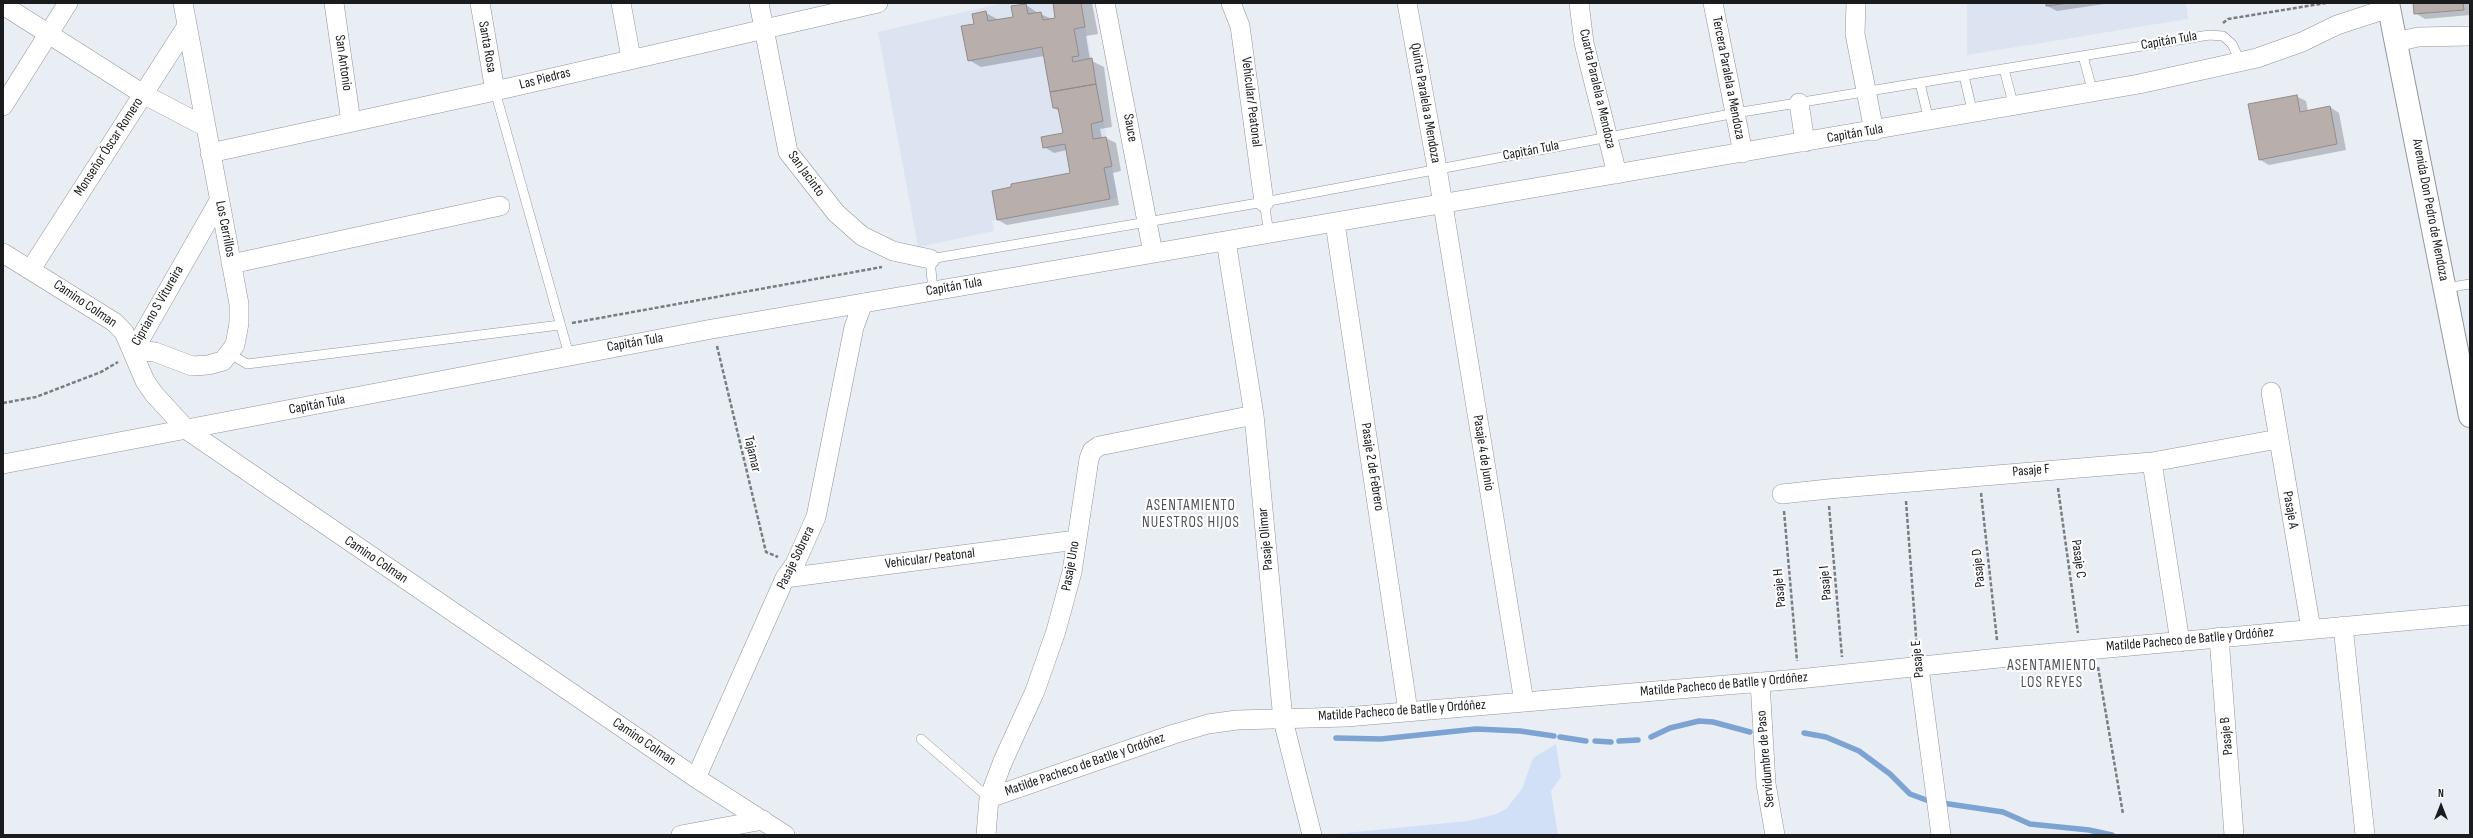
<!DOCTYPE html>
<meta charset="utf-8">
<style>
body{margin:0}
#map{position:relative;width:2473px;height:838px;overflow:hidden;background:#e9eef5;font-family:"Sofia Sans Condensed",sans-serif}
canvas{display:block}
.frame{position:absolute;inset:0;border:4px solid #191b1d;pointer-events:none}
.north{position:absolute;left:2421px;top:786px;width:40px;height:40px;-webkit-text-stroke:3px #fff;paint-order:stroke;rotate:0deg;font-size:11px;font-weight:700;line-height:16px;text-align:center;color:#191b1d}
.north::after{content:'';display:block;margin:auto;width:14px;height:18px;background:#191b1d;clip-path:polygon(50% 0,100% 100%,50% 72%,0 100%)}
</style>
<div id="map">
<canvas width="2473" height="838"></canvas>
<div class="frame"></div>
<div class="north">N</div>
</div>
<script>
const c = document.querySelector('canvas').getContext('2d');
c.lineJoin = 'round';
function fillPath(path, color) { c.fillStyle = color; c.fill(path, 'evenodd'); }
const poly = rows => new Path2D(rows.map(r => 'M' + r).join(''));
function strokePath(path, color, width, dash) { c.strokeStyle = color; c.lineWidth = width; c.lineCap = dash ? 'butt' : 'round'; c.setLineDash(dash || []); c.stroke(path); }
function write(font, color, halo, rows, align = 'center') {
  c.font = font + ' "Sofia Sans Condensed",sans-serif'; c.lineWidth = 4; c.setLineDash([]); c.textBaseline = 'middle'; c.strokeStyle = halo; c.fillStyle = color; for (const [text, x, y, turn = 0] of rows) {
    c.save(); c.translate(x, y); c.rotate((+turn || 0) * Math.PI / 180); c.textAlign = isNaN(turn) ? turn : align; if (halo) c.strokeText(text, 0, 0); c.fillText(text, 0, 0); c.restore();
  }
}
fillPath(poly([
 [1003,3,1081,3,1118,198,992,221,994,231,918,247,878,32],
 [1967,3,2186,3,2188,19,1967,55]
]), '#dce4f2');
fillPath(poly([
 [1556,744,1561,777,1551,791,1558,835,1324,835,1468,821,1496,814,1506,809,1522,789,1533,758]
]), '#d2e0f7');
fillPath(poly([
 [1054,3,1092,3,1098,34,1086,36,1090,60,1104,67,1112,127,1100,129,1102,138,1106,138,1116,143,1121,171,1113,173,1119,205,1007,225,998,220,1071,173,1067,150,1054,153,1044,147,1064,134,1059,111,1054,108,1044,56,981,67,969,60,975,25,986,13,999,20,1014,18,1026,5,1038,13,1052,19,1057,18],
 [2047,3,2111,3,2057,11,2047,6],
 [2414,3,2470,3,2470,15,2425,19,2415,13],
 [2296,96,2306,101,2308,111,2330,107,2339,113,2346,150,2269,165,2260,160]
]), '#0003');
strokePath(poly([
 [1804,733,1826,737,1859,751,1890,774,1910,794,1929,801],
 [1560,737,1586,741],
 [1651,737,1670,728,1699,721,1713,722,1750,732],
 [1336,738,1381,739,1476,729,1520,731,1554,736],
 [1595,741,1611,742],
 [1619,741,1638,740],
 [1942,803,2003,812,2030,824,2089,830,2112,835]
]), '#7da3d3', 5.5);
const building = poly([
 [1053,3,1081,3,1085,27,1074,29,1079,56,1072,57,1073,62,1092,58,1096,84,1050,92,1042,47,968,61,961,26,974,24,972,14,986,11,988,21,1013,17,1011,6,1026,4,1028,14,1041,12,1043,20,1055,18,1053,3],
 [2046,3,2069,3,2046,6,2046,3],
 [2413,3,2463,3,2464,10,2414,14,2413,3],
 [1096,84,1103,121,1091,124,1093,139,1106,137,1112,166,1104,168,1110,199,997,220,992,191,1011,187,1011,184,1070,173,1065,144,1043,148,1041,137,1063,133,1058,108,1053,108,1050,92,1096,84],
 [2297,95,2300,112,2330,106,2337,144,2259,160,2248,104,2297,95]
]);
fillPath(building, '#b8afad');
strokePath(building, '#948b89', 1);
const service = poly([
 [2083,56,2093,93],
 [2004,69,2014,107],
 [1964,76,1973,114],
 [1920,83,1929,121],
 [495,91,569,355],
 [1269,233,1264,202,1736,113,2209,35,2223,36,2232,44,2241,63],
 [2445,288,2470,284],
 [933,291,930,259,1264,202],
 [229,353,247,364,560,325],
 [921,739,989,798]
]);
const minor = poly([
 [183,3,239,304,239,323,235,345,223,361,208,365,192,366,155,352,134,350,219,201],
 [334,3,351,122],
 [480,3,495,91],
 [621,3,631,58],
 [759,3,788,152,836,213,862,236,893,251,930,259],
 [1105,3,1153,253],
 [1231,3,1240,26,1264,202],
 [1407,3,1437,168,1524,702],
 [1579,3,1584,43,1617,174],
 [1713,3,1743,153],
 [1856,3,1855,34,1874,131],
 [3,5,143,94,206,127],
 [2396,42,2418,37,2470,36],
 [1799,103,1805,142],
 [3,106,68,3],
 [210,153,495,91,878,3],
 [1335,223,1408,711],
 [1226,241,1254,415,1283,720,1312,835],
 [3,253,114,322,124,332,145,381,154,394,187,430,696,778,785,835],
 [231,264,500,206],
 [31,269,187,26],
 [2271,392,2311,629],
 [2152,462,2180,642],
 [3,464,712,329,2139,84,2257,58,2302,42,2337,25,2389,8],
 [1782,494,1828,489,2152,462,2278,439],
 [785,578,1076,540],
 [2343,626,2365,835],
 [2219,637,2234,835],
 [1919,668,1941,835],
 [1760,682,1766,784,1775,835],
 [696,778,785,578,795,564,816,517,854,327,863,303],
 [989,798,1174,734,1208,724,1237,720,1346,717,1798,679,1999,658,2470,615],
 [681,835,763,820],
 [986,835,989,798,1003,761,1035,691,1056,631,1072,572,1089,459,1092,451,1099,446,1254,415]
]);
const secondary = poly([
 [2388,3,2470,416]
]);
strokePath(service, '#90949b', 10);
strokePath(minor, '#90949b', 20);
strokePath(secondary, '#90949b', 24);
strokePath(poly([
 [2223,23,2228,19,2326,3],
 [572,323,882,267],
 [717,346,766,552,778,557],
 [3,403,36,397,101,372,118,362],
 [2058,488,2078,633],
 [1981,493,1997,640],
 [1906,501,1917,650],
 [1829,506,1842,657],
 [1784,511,1797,661],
 [2098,667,2123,814]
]), '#797c80', 2.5, [4, 2]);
strokePath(service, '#fff', 9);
strokePath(minor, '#fff', 19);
strokePath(secondary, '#fff', 22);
write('14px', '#191b1d', '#fff', [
 ["Capitán Tula",2169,41,-10],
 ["Santa Rosa",487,47,80],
 ["San Antonio",343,63,82],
 ["Tercera Paralela a Mendoza",1728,78,79],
 ["Las Piedras",545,79,-14],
 ["Cuarta Paralela a Mendoza",1597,89,77],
 ["Vehicular/ Peatonal",1251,102,83],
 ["Quinta Paralela a Mendoza",1425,103,80],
 ["Sauce",1130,128,80],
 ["Capitán Tula",1855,134,-10],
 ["Monseñor Óscar Romero",109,147,-57],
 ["Capitán Tula",1531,151,-11],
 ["San Jacinto",806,174,54],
 ["Avenida Don Pedro de Mendoza",2430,210,79],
 ["Los Cerrillos",225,229,79],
 ["Capitán Tula",954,287,-10],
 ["Camino Colman",85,304,34],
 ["Cipriano S Vitureira",158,306,-60],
 ["Capitán Tula",635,343,-10],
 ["Capitán Tula",317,405,-11],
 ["Pasaje 4 de Junio",1483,453,81],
 ["Tajamar",752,454,77],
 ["Pasaje 2 de Febrero",1372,467,81],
 ["Pasaje F",2031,471,-5],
 ["Pasaje A",2290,510,80],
 ["Pasaje Olimar",1266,539,-95],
 ["Pasaje Sobrera",796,558,-64],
 ["Vehicular/ Peatonal",930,559,-7],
 ["Pasaje C",2078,559,82],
 ["Camino Colman",376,560,34],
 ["Pasaje Uno",1071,566,-80],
 ["Pasaje D",1979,568,-96],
 ["Pasaje I",1826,583,-95],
 ["Pasaje H",1780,588,-95],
 ["Matilde Pacheco de Batlle y Ordóñez",2190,640,-5],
 ["Pasaje E",1918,659,-95],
 ["Matilde Pacheco de Batlle y Ordóñez",1724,685,-5],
 ["Matilde Pacheco de Batlle y Ordóñez",1402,711,-4],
 ["Pasaje B",2227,736,-95],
 ["Camino Colman",644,742,34],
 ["Servidumbre de Paso",1766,759,-95],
 ["Matilde Pacheco de Batlle y Ordóñez",1085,765,-19]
]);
c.letterSpacing = '1px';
write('15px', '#50545a', '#fff', [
 ["ASENTAMIENTO",1191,506],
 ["NUESTROS HIJOS",1191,523],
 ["ASENTAMIENTO",2052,666],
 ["LOS REYES",2052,683]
]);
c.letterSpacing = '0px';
</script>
